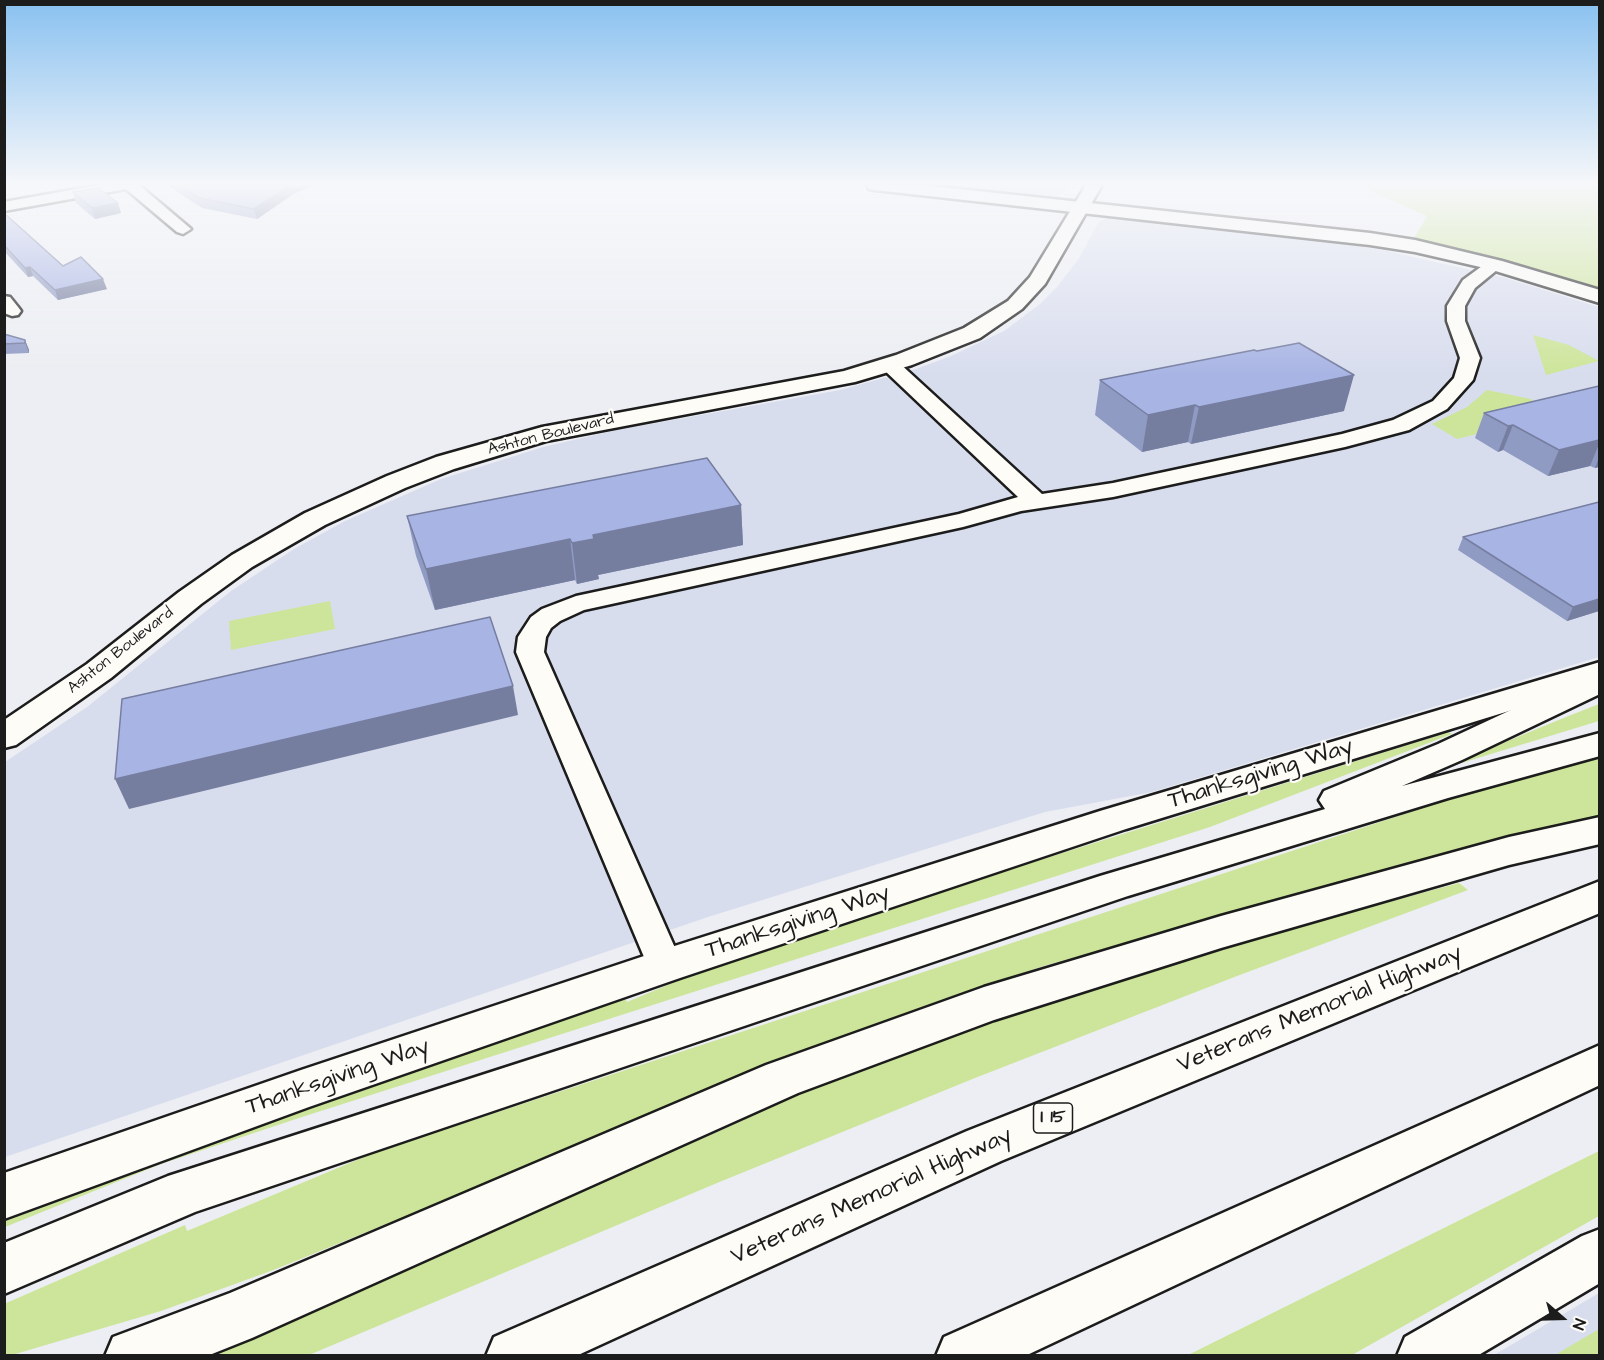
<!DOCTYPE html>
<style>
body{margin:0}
#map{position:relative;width:1604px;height:1360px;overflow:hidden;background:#eceef3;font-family:"Architects Daughter",sans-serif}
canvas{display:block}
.frame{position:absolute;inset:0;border:6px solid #1c1c1c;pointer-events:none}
.north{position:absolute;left:1532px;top:1288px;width:60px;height:60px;-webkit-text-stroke:4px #fdfcf7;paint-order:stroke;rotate:110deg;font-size:16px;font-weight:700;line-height:24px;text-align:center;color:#1c1c1c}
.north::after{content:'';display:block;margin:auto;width:21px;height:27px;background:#1c1c1c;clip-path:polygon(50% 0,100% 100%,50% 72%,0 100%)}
</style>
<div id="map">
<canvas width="1604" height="1360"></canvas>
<div class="frame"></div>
<div class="north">N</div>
</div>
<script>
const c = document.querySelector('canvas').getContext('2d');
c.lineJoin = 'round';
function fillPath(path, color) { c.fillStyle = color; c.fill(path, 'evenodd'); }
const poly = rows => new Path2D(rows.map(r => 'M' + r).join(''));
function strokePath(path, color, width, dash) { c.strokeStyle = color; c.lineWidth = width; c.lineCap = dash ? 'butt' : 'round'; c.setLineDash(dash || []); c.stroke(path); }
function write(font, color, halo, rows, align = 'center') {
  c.font = font + ' "Architects Daughter",sans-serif'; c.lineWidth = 4.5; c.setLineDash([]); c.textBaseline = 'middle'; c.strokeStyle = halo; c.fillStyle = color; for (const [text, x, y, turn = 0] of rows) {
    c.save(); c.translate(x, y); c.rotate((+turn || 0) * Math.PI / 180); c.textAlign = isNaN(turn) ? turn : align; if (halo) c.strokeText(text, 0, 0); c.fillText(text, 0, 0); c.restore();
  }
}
fillPath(poly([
 [923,185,1069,185,1063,194,1045,197],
 [1106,218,1120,218,1271,233,1383,250,1506,278,1599,307,1599,657,1152,792,1045,812,708,917,5,1157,5,762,87,707,231,591,294,549,345,521,441,479,543,447,617,430,840,390,916,369,951,356,1004,331,1040,304,1057,287,1080,257,1098,223],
 [1599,1293,1599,1355,1494,1355]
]), '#d8ddee');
fillPath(poly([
 [1357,185,1599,185,1599,287,1483,255,1413,240,1427,216],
 [1533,335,1569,345,1599,361,1546,375],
 [1487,390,1531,399,1546,417,1457,439,1432,424,1467,407],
 [330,601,335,629,231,650,229,621],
 [1599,704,1599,721,1432,772,1566,717],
 [1449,732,1452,734,1210,827,302,1117,161,1164,5,1227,4,1217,624,997,627,1002,749,951],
 [1599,750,1599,815,1047,965,941,1000,833,1042,276,1269,161,1311,12,1355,5,1356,4,1304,185,1225,187,1231,376,1152],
 [1459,883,1468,890,1237,976,975,1078,717,1183,309,1355,189,1356,623,1173,744,1120,743,1116,923,1040,1232,944],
 [1599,1151,1599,1216,1352,1355,1188,1355],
 [1599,1329,1599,1355,1555,1355]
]), '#cde59a');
const minor = poly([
 [99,185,139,185,191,229,183,234,177,232,126,189,4,211,4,202,99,185],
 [1495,260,1503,265,1475,288,1465,306,1465,321,1480,358,1473,380,1447,409,1409,430,1345,447,1113,497,1021,511,963,527,584,610,560,621,551,628,546,637,544,652,683,966,678,976,665,980,652,976,516,652,518,637,531,617,542,609,576,596,959,514,1018,497,883,369,880,365,883,361,897,361,1042,494,1113,483,1342,434,1393,420,1433,401,1454,378,1460,358,1447,321,1447,306,1463,280,1489,261,1495,260],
 [4,296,10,297,18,307,21,311,18,315,12,316,4,313,4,296]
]);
const tertiary = poly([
 [1086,185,1102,185,1045,284,1022,309,980,338,912,365,855,382,546,441,454,469,405,488,325,525,252,567,201,604,111,678,16,745,4,748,4,720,87,664,179,592,232,555,305,513,387,476,436,457,542,427,844,371,896,355,964,328,1008,301,1030,277,1086,185]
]);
const secondary = poly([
 [867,185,922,185,1370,233,1415,240,1502,261,1600,290,1600,303,1489,269,1415,252,1370,245,875,190,869,189,867,185],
 [1600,662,1600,683,1126,829,680,978,309,1107,4,1219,4,1173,301,1070,665,949,1100,811,1600,662],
 [1600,1229,1600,1283,1477,1356,1397,1356,1405,1337,1582,1236,1600,1229]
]);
const motorway = poly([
 [1600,671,1600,694,1462,760,1402,786,1600,733,1600,756,1448,798,1128,896,195,1212,4,1294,4,1243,168,1176,1100,876,1325,809,1319,800,1324,791,1438,744,1588,674,1600,671],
 [1600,817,1600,844,1509,865,1221,948,994,1020,798,1093,252,1338,207,1356,105,1356,113,1337,230,1293,766,1065,984,987,1221,916,1509,837,1600,817],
 [1600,881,1600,913,1001,1161,576,1356,486,1356,494,1337,967,1131,1600,881],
 [1600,1045,1600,1085,1025,1356,936,1356,944,1337,1600,1045]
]);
strokePath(minor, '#1c1c1c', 5);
strokePath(tertiary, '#1c1c1c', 5);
strokePath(secondary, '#1c1c1c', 5);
strokePath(motorway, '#1c1c1c', 5);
fillPath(minor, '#fdfcf7');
fillPath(tertiary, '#fdfcf7');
fillPath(secondary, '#fdfcf7');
fillPath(motorway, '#fdfcf7');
fillPath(poly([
 [170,185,316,185,295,193,257,219,202,208,170,187],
 [73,192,118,203,121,213,95,219,76,203],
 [4,213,63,266,107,289,58,300,33,276,28,277,4,251],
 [4,334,25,340,29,350,29,353,4,354],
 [1100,380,1344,411,1191,444,1188,442,1142,452,1095,415],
 [1599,386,1599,467,1595,468,1590,466,1548,476,1503,450,1498,452,1475,438,1484,413],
 [1599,502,1599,611,1567,621,1458,550,1463,537],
 [741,505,743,545,598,575,599,579,577,584,575,580,435,610,416,556,407,516]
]), '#909bc4');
fillPath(poly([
 [291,185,316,185,295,193,257,219,254,209],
 [118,203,121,213,95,219,92,208],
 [30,267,33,276,28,277,25,268],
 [103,279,107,289,58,300,55,290],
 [25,340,29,350,29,353,25,343],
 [1354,375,1344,411,1191,444,1199,407],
 [1195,405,1188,442,1142,452,1148,415],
 [1513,425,1503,450,1498,452,1508,426],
 [1599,440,1599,444,1590,466,1548,476,1559,450],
 [1599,457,1599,467,1595,468],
 [741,505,743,545,598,575,599,579,577,584,572,543,593,535],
 [570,539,575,580,435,610,426,569],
 [1599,599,1599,611,1567,621,1573,607],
 [513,686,518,715,129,809,115,779]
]), '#767ea0');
const building = poly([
 [179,185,291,185,254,209,199,198,179,185],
 [98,188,118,203,92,208,73,192,98,188],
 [4,213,63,266,81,257,103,279,55,290,30,267,25,268,4,245,4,213],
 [4,334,25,340,25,343,4,344,4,334],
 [1299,343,1354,375,1199,407,1195,405,1148,415,1100,380,1254,350,1257,351,1299,343],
 [1599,386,1599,440,1559,450,1513,425,1508,426,1484,413,1599,386],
 [707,458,741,505,593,535,594,539,572,543,570,539,426,569,407,516,707,458],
 [1599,502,1599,599,1573,607,1463,537,1599,502],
 [490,617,513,686,115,779,122,699,490,617]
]);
fillPath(building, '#a8b4e4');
strokePath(building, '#767ea0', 1.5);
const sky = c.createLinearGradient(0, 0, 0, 375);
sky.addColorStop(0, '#89c1f0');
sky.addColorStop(0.49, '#f6f7fa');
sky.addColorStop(1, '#f6f7fa00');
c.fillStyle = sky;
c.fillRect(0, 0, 1604, 375);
write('16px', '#1c1c1c', '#fdfcf7', [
 ["Ashton Boulevard",551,435,-14],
 ["Ashton Boulevard",121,651,-38]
]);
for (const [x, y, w] of [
 [1053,1118,39]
]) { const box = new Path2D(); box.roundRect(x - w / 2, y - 15, w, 30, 4.5); c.fillStyle = '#fdfcf7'; c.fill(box); strokePath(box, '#1c1c1c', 1.5); }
write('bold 18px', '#1c1c1c', null, [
 ["I 15",1053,1118]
]);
write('24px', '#1c1c1c', '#fdfcf7', [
 ["Thanksgiving Way",1261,775,-17],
 ["Thanksgiving Way",798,923,-18],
 ["Veterans Memorial Highway",1320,1010,-22],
 ["Thanksgiving Way",338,1078,-19],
 ["Veterans Memorial Highway",872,1197,-24]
]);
</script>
